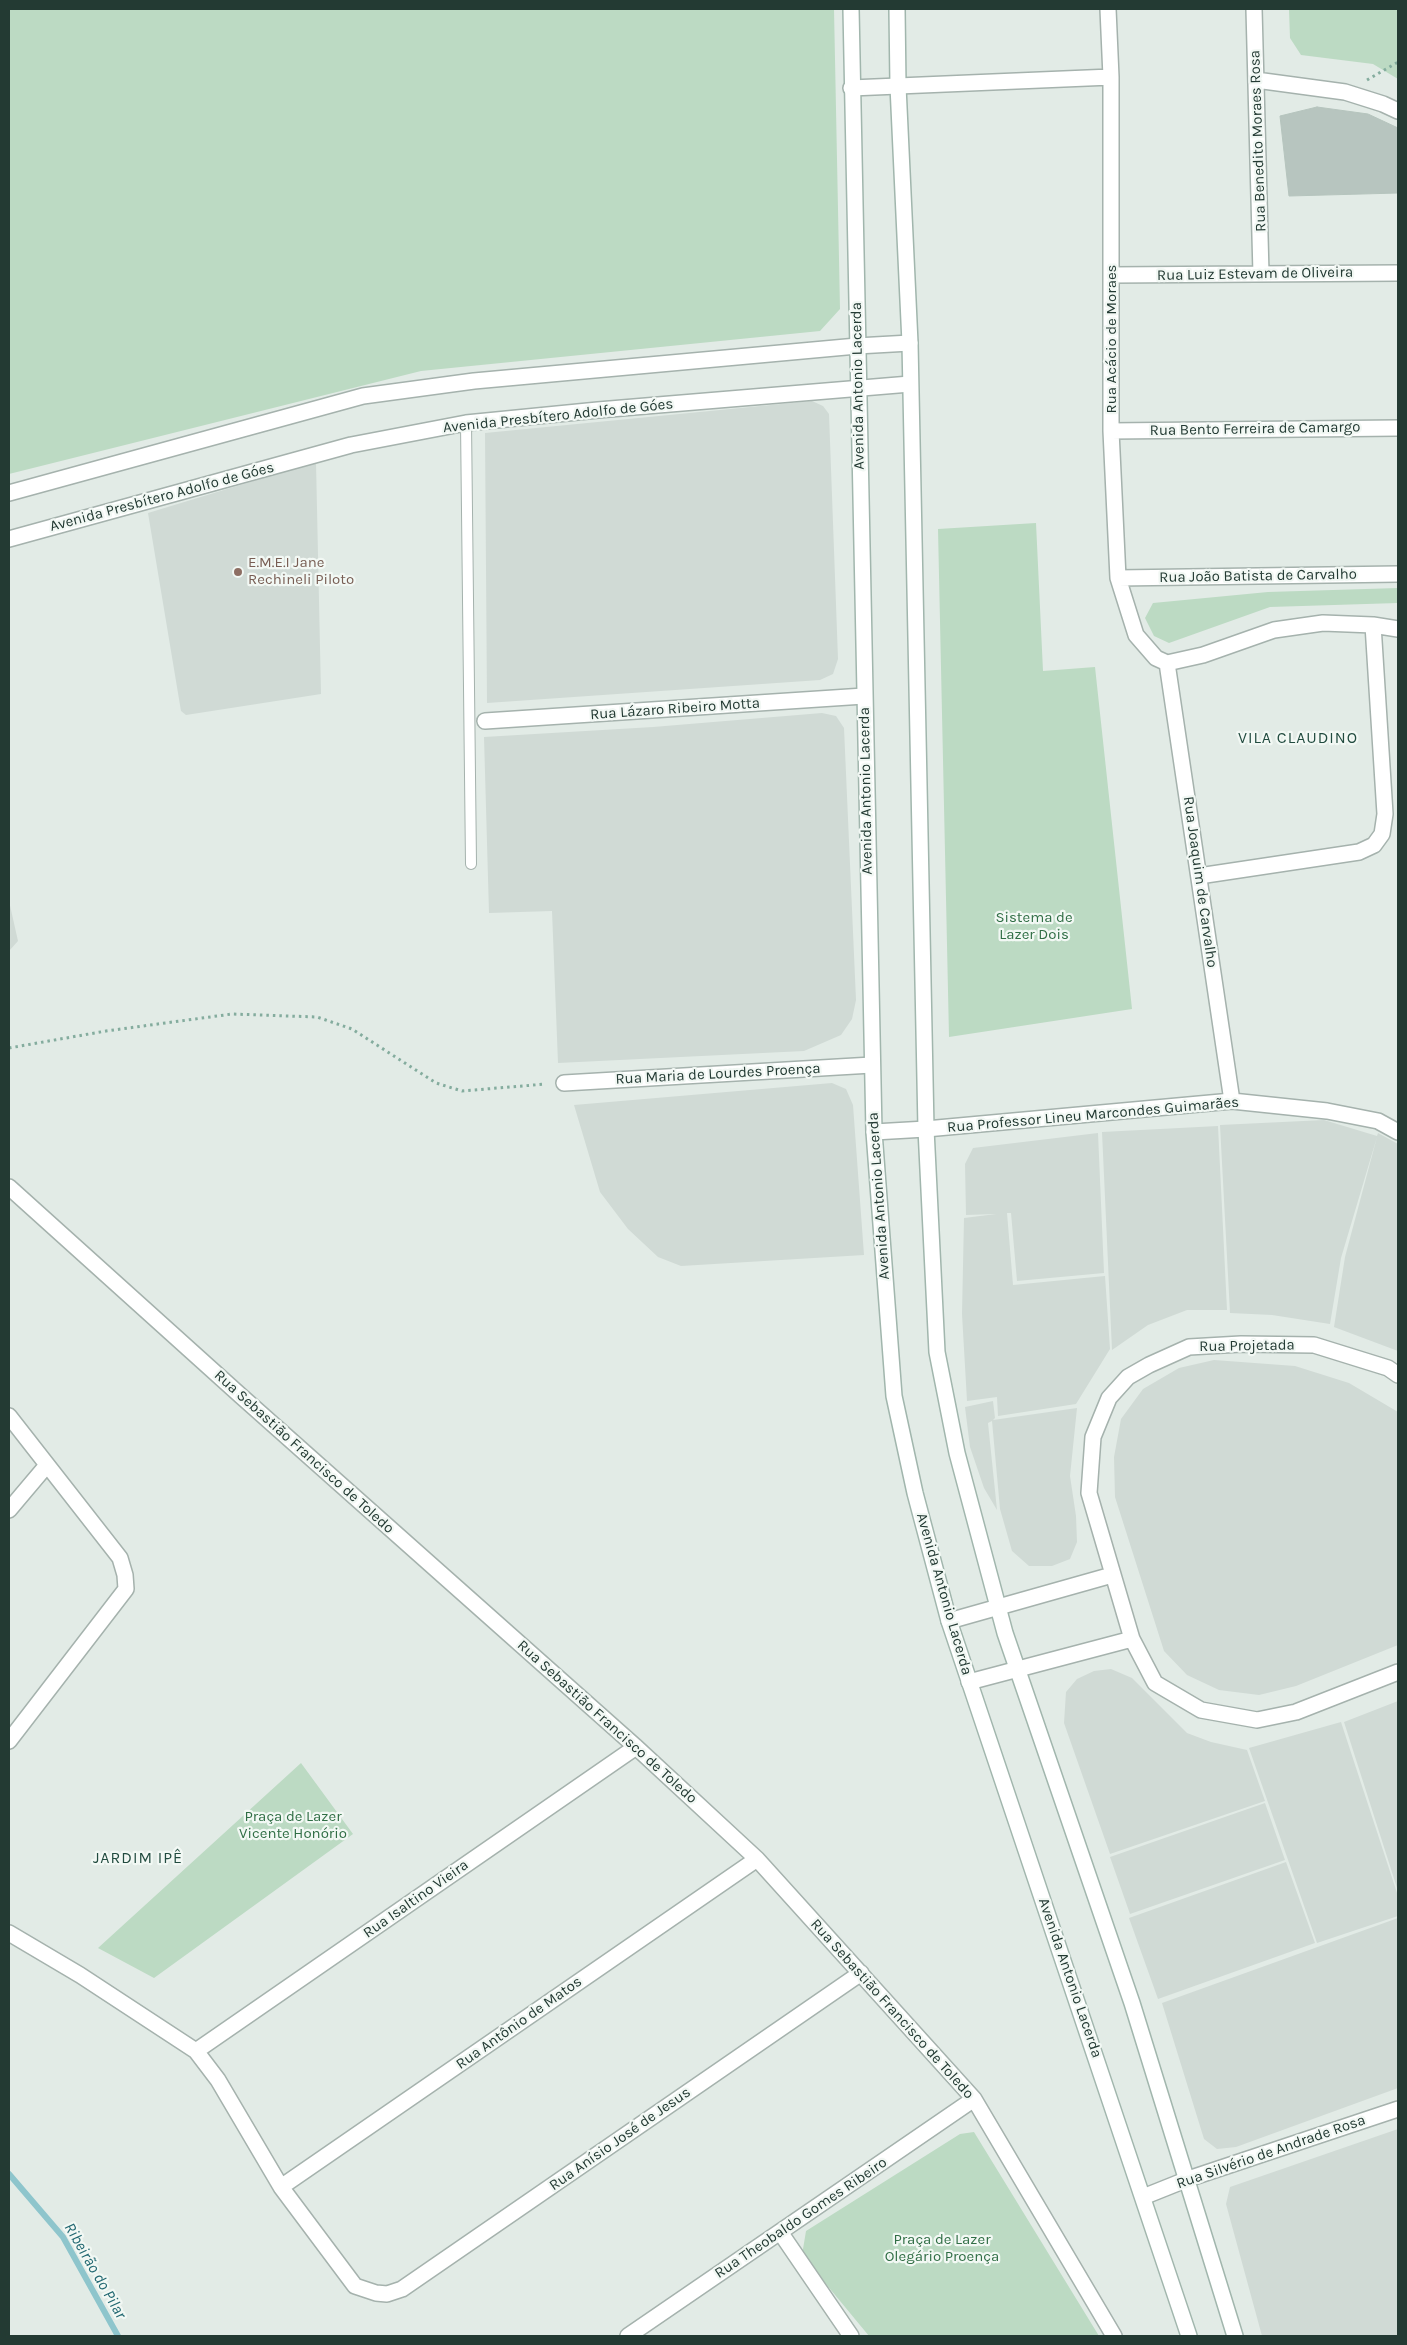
<!DOCTYPE html>
<meta charset="utf-8">
<style>
body{margin:0}
#map{position:relative;width:1407px;height:2345px;overflow:hidden;background:#e2ebe6;font-family:Karla,sans-serif}
canvas{display:block}
.frame{position:absolute;inset:0;border:10px solid #233a33;pointer-events:none}
</style>
<div id="map">
<canvas width="1407" height="2345"></canvas>
<div class="frame"></div>
</div>
<script>
const c = document.querySelector('canvas').getContext('2d');
c.lineJoin = 'round';
function fillPath(path, color) { c.fillStyle = color; c.fill(path, 'evenodd'); }
const poly = rows => new Path2D(rows.map(r => 'M' + r).join(''));
function strokePath(path, color, width, dash) { c.strokeStyle = color; c.lineWidth = width; c.lineCap = dash ? 'butt' : 'round'; c.setLineDash(dash || []); c.stroke(path); }
function write(font, color, halo, rows, align = 'center') {
  c.font = font + ' Karla,sans-serif'; c.lineWidth = 4.5; c.setLineDash([]); c.textBaseline = 'middle'; c.strokeStyle = halo; c.fillStyle = color; for (const [text, x, y, turn = 0] of rows) {
    c.save(); c.translate(x, y); c.rotate((+turn || 0) * Math.PI / 180); c.textAlign = isNaN(turn) ? turn : align; if (halo) c.strokeText(text, 0, 0); c.fillText(text, 0, 0); c.restore();
  }
}
fillPath(poly([
 [812,401,823,406,829,414,838,659,833,674,820,680,487,703,485,433],
 [316,462,321,694,186,715,181,711,148,513],
 [822,713,836,716,844,728,856,1000,852,1019,841,1035,804,1051,558,1063,552,911,489,913,484,737,653,727],
 [9,901,18,941,9,951],
 [832,1083,846,1089,853,1105,864,1255,681,1266,658,1257,628,1229,600,1192,574,1105],
 [1324,1120,1377,1136,1378,1133,1398,1144,1398,1351,1334,1327,1345,1257,1377,1137,1341,1258,1330,1324,1272,1315,1230,1313,1220,1125],
 [1218,1126,1227,1310,1187,1310,1148,1325,1112,1350,1102,1132],
 [1098,1133,1104,1273,1017,1281,1011,1213,1007,1213,1013,1285,1105,1276,1110,1349,1076,1404,998,1416,997,1397,967,1401,962,1314,964,1218,996,1214,966,1215,965,1164,973,1148],
 [1214,1360,1295,1366,1349,1383,1398,1412,1398,1645,1296,1686,1259,1695,1219,1690,1187,1675,1164,1651,1115,1497,1114,1457,1121,1419,1143,1389,1179,1368],
 [993,1401,995,1418,993,1420,1077,1408,1070,1476,1076,1516,1077,1542,1070,1559,1052,1566,1029,1566,1012,1551,1000,1509,992,1421,988,1423,997,1510,984,1488,970,1447,965,1407],
 [1111,1669,1132,1678,1187,1733,1211,1742,1247,1750,1265,1801,1110,1854,1064,1723,1066,1692,1077,1679,1094,1671],
 [1398,1701,1398,1891,1344,1722],
 [1341,1722,1398,1896,1398,1916,1317,1943,1249,1748],
 [1265,1803,1285,1860,1130,1914,1110,1857],
 [1286,1862,1315,1943,1158,1999,1129,1918],
 [1398,1918,1398,2088,1236,2147,1217,2149,1204,2139,1162,2003],
 [1398,2129,1398,2336,1262,2336,1226,2204,1230,2187]
]), '#d0dad5');
fillPath(poly([
 [9,9,834,9,840,309,820,331,421,371,9,474],
 [1289,9,1398,9,1398,79,1373,64,1301,55,1290,38],
 [1036,523,1043,671,1095,667,1132,1009,949,1037,938,529],
 [1398,588,1398,603,1270,607,1169,643,1154,636,1145,618,1153,603,1268,592],
 [301,1763,353,1834,154,1978,98,1948],
 [974,2132,1099,2336,869,2336,802,2255,806,2231,960,2134]
]), '#bcdac3');
strokePath(poly([
 [9,2174,63,2237,118,2336]
]), '#8ec5cc', 6);
const building = poly([
 [1317,107,1368,114,1398,128,1398,193,1289,196,1280,116,1317,107]
]);
fillPath(building, '#b7c5bf');
strokePath(building, '#b5c4bd', 1);
const lane = poly([
 [466,423,471,864]
]);
const street = poly([
 [1108,9,1111,77,1111,431,1118,578,1136,635,1156,658,1167,663,1203,655,1274,630,1323,623,1373,625,1398,629],
 [1254,9,1261,274],
 [1256,80,1345,92,1383,104,1398,111],
 [851,88,1111,77],
 [1112,275,1398,273],
 [1111,431,1398,428],
 [9,493,363,396,474,381,857,346,910,343],
 [9,539,351,445,466,423,598,410,910,384],
 [1118,578,1398,574],
 [1167,663,1232,1101],
 [485,721,864,696],
 [1199,876,1359,852,1374,845,1382,834,1385,814,1373,625],
 [564,1083,872,1065],
 [874,1132,926,1129,1232,1101,1327,1111,1378,1121,1398,1132],
 [9,1187,241,1396,636,1747,757,1859,974,2099,1114,2336],
 [1398,1375,1388,1368,1314,1345,1241,1344,1189,1347,1149,1365,1128,1377,1109,1398,1093,1437,1089,1493,1132,1639,1155,1683,1201,1710,1257,1720,1296,1712,1398,1672],
 [9,1416,120,1558,125,1575,126,1589,9,1741],
 [9,1510,47,1465],
 [949,1621,1112,1575],
 [969,1682,1132,1639],
 [9,1933,80,1975,196,2051,218,2080,281,2187,355,2286,376,2293,387,2294,402,2289,861,1973],
 [196,2051,636,1747],
 [281,2187,757,1859],
 [1143,2197,1188,2179,1398,2109],
 [780,2232,851,2336],
 [628,2336,974,2099]
]);
const secondary = poly([
 [851,9,874,1132,894,1396,915,1493,949,1621,1189,2336],
 [897,9,898,86,910,343,926,1129,937,1352,957,1453,1005,1633,1132,2003,1235,2336]
]);
strokePath(lane, '#a5b2ad', 12);
strokePath(street, '#a5b2ad', 18);
strokePath(secondary, '#a1b6ad', 18);
strokePath(poly([
 [1367,80,1398,62],
 [9,1048,106,1031,232,1014,317,1017,352,1029,436,1083,462,1091,546,1084]
]), '#84ac9e', 3, [2.5, 4]);
strokePath(lane, '#fff', 10);
strokePath(street, '#fff', 15);
strokePath(secondary, '#fff', 15);
for (const [x, y, r, color] of [
 [238,572,5,"#8d6e63"]
]) { const dot = new Path2D(); dot.arc(x, y, r, 0, 2 * Math.PI); c.fillStyle = color; c.fill(dot); strokePath(dot, '#f2f8f4', 2); }
write('15px', '#233a33', '#f2f8f4', [
 ["Rua Benedito Moraes Rosa",1258,141,-92],
 ["Rua Luiz Estevam de Oliveira",1255,274,-1],
 ["Rua Acácio de Moraes",1112,339,-90],
 ["Avenida Antonio Lacerda",858,386,-91],
 ["Avenida Presbítero Adolfo de Góes",558,416,-6],
 ["Rua Bento Ferreira de Camargo",1255,429,-1],
 ["Avenida Presbítero Adolfo de Góes",162,497,-15],
 ["Rua João Batista de Carvalho",1258,576,-1],
 ["Rua Lázaro Ribeiro Motta",675,709,-4],
 ["Avenida Antonio Lacerda",866,791,-91],
 ["Rua Joaquim de Carvalho",1200,882,82],
 ["Rua Maria de Lourdes Proença",718,1074,-3],
 ["Rua Professor Lineu Marcondes Guimarães",1093,1115,-5],
 ["Avenida Antonio Lacerda",879,1196,-94],
 ["Rua Projetada",1247,1346,-1],
 ["Rua Sebastião Francisco de Toledo",304,1452,42],
 ["Avenida Antonio Lacerda",944,1594,74],
 ["Rua Sebastião Francisco de Toledo",607,1722,42],
 ["Rua Isaltino Vieira",416,1899,-35],
 ["Avenida Antonio Lacerda",1070,1978,71],
 ["Rua Sebastião Francisco de Toledo",892,2009,48],
 ["Rua Antônio de Matos",519,2023,-35],
 ["Rua Anísio José de Jesus",620,2139,-35],
 ["Rua Silvério de Andrade Rosa",1271,2152,-19],
 ["Rua Theobaldo Gomes Ribeiro",801,2218,-34]
]);
write('15px', '#785e54', '#f2f8f4', [
 ["E.M.E.I Jane",248,563],
 ["Rechineli Piloto",248,580]
], 'left');
write('15px', '#306e45', '#f2f8f4', [
 ["Sistema de",1034,918],
 ["Lazer Dois",1034,935],
 ["Praça de Lazer",293,1817],
 ["Vicente Honório",293,1834],
 ["Praça de Lazer",942,2240],
 ["Olegário Proença",942,2257]
]);
c.letterSpacing = '1px';
write('16px', '#214b3f', '#f2f8f4', [
 ["VILA CLAUDINO",1298,738],
 ["JARDIM IPÊ",138,1858]
]);
c.letterSpacing = '0px';
write('italic 16px', '#226871', '#f2f8f4', [
 ["Ribeirão do Pilar",95,2271,60]
]);
</script>
